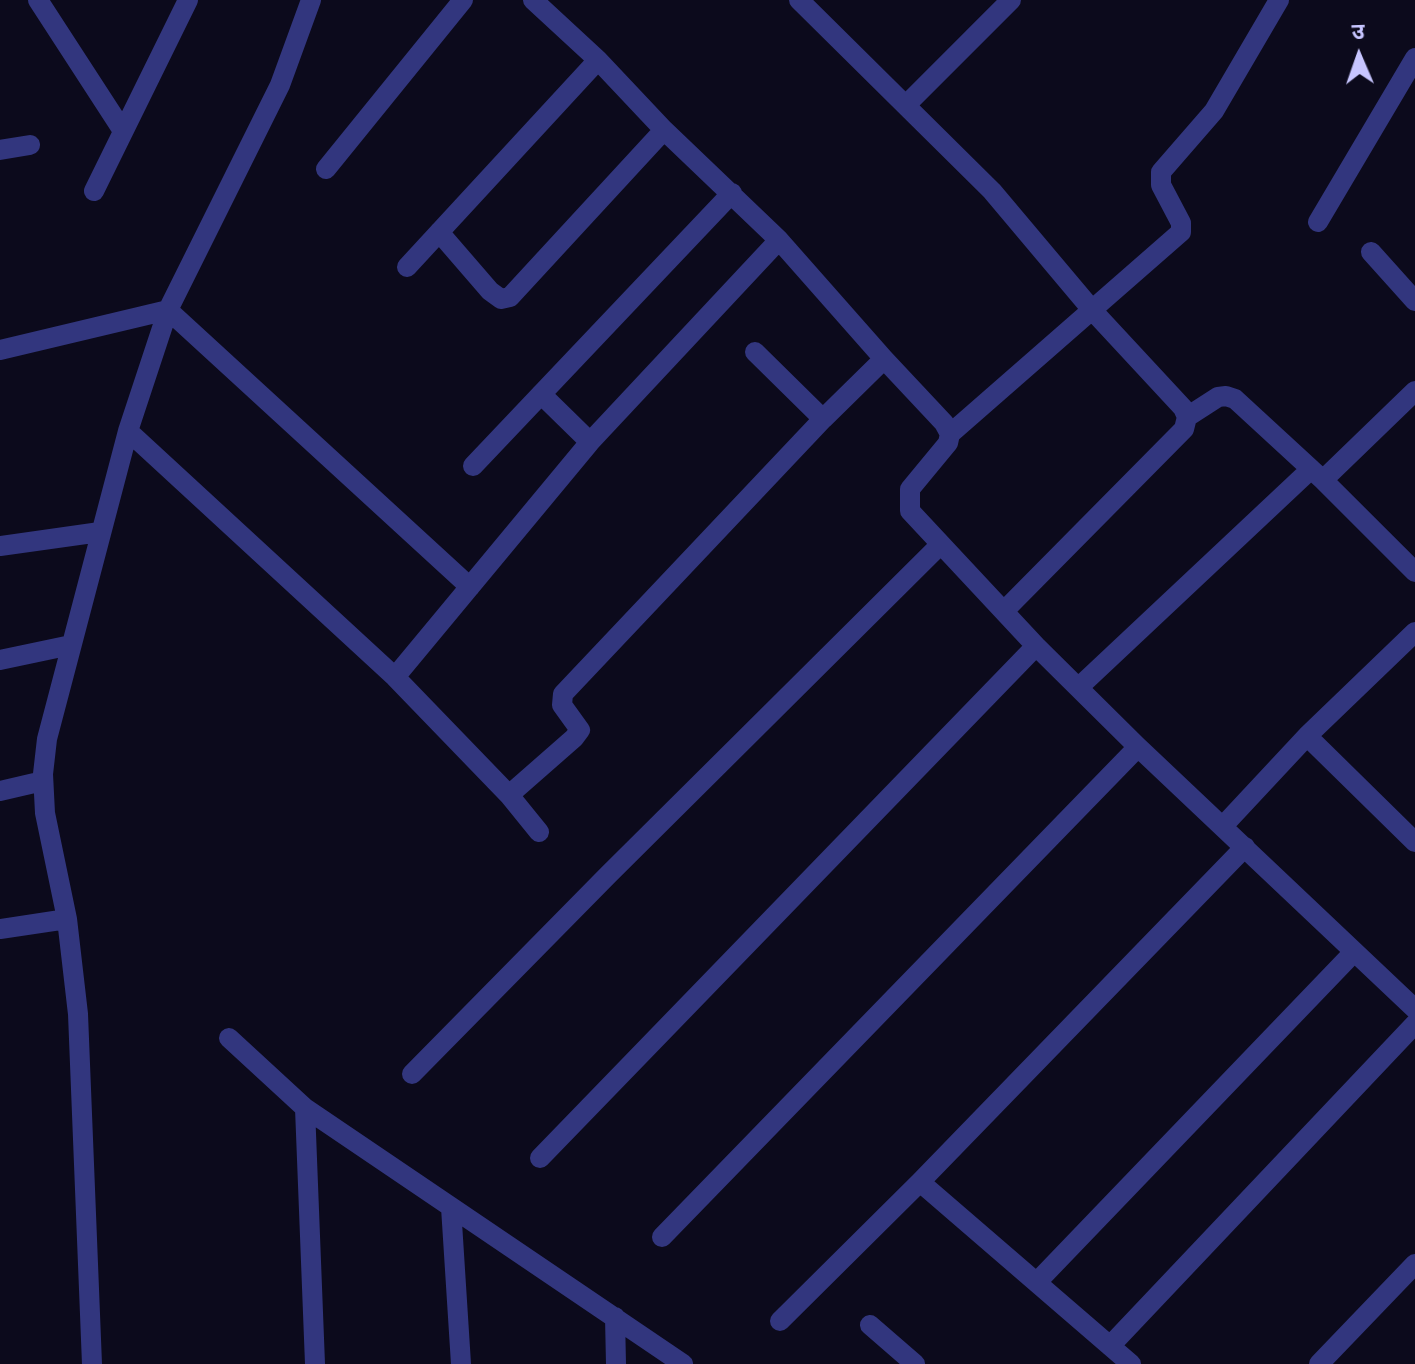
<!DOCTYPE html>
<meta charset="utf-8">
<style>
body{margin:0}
#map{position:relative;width:1415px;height:1364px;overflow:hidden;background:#0c0a1c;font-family:"Fira Sans","Noto Sans Devanagari",sans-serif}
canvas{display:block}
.north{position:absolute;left:1319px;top:16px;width:80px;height:80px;-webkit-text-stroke:6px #0c0a1c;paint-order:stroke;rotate:358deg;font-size:22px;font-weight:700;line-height:32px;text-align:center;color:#c7c5ff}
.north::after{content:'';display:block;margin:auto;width:28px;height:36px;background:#c7c5ff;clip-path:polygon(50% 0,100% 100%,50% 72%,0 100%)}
</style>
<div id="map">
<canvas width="1415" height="1364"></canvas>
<div class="north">उ</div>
</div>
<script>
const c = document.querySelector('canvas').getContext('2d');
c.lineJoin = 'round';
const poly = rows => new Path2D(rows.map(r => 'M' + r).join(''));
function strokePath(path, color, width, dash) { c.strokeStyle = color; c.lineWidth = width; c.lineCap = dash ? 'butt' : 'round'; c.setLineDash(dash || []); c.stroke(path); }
strokePath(poly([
 [38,0,123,131],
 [533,0,598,60,664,130,779,240,884,359,944,423,950,434,948,443,910,489,910,511,1036,646,1138,747,1415,1009],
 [799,0,992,191,1093,311,1183,408,1187,417,1184,429,1004,611],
 [906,105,1011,0],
 [0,150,30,145],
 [326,169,463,0],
 [94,191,188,0],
 [1318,222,1415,58],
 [439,232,490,291,501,299,510,297,664,130],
 [1371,252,1415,301],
 [407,267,598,60],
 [168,310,470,587],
 [0,350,168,310],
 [755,352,823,419],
 [541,394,590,442],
 [1187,417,1218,397,1226,396,1235,399,1323,480,1415,572],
 [128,431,395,677,509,795,539,832],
 [950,434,1181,232,1181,223,1161,185,1161,172,1214,111,1279,0],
 [473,466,732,193],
 [1323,480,1415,391],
 [0,546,100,532],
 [0,660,71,645],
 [395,677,590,442,779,240],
 [1079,687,1310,470],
 [1307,736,1415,842],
 [0,791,43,781],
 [509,795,574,738,580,730,562,705,563,694,823,419,884,359],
 [1223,826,1307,736,1415,632],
 [0,929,67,919],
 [229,1038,305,1108,683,1364],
 [412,1074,608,875,940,545],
 [305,1108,315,1364],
 [540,1158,1036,646],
 [920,1182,1131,1364],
 [451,1207,461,1364],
 [662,1237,1138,747],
 [1037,1282,1354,952],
 [615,1317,616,1364],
 [780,1321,920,1182,1245,847],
 [870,1325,915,1364],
 [1110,1346,1415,1024],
 [92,1364,78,1014,67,919,45,813,43,774,47,739,128,431,168,310,280,85,311,0],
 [1319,1364,1415,1264]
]), '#32367e', 20);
</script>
